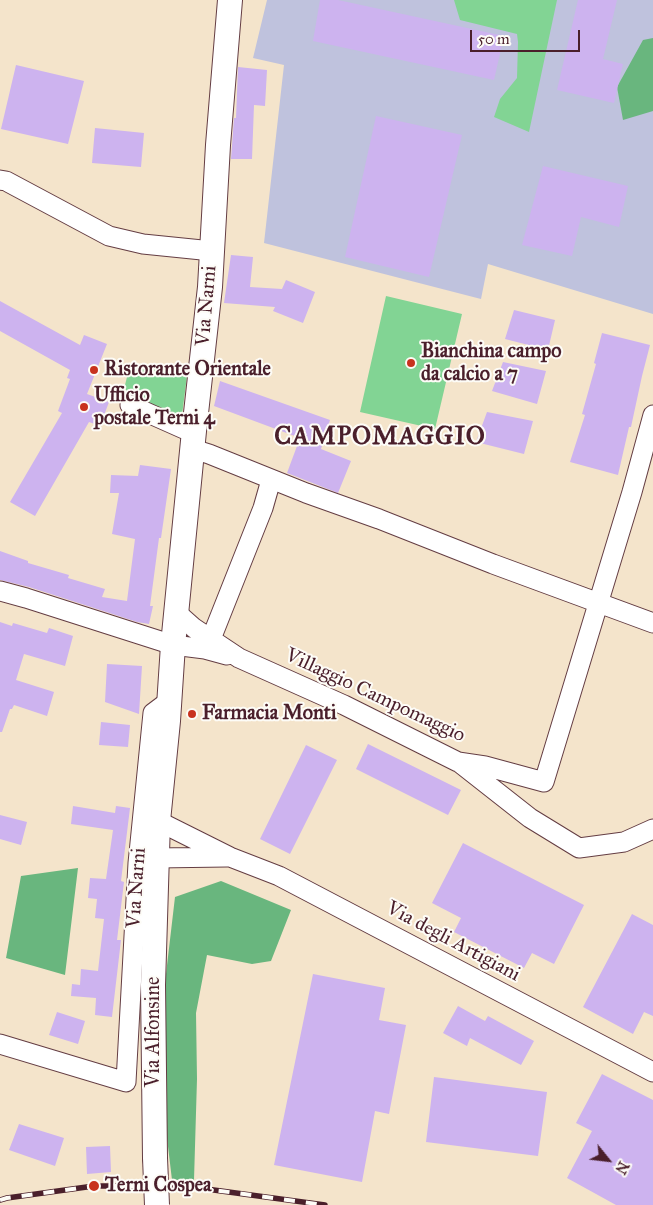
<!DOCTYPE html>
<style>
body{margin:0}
#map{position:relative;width:653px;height:1205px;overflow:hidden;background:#f4e4cb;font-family:"IM FELL Great Primer",serif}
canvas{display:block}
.north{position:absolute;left:583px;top:1135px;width:50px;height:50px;-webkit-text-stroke:4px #fdfcf7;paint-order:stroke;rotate:119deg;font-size:14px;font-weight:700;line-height:20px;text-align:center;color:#4a1f2b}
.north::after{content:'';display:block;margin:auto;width:18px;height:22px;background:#4a1f2b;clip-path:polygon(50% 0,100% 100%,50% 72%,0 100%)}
.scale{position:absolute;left:470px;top:30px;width:110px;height:22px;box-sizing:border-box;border:2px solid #4a1f2b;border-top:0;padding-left:6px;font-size:15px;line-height:18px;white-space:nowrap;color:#4a1f2b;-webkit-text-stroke:4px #fdfcf7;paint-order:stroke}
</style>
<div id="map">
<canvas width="653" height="1205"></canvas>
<div class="north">N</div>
<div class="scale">50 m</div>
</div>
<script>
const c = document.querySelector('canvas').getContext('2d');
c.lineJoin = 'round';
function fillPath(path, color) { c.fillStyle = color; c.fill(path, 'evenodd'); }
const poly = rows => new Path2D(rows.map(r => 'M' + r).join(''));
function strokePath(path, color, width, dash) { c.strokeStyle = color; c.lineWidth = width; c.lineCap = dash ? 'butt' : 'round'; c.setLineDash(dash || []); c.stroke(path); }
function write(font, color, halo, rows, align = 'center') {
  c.font = font + ' "IM FELL Great Primer",serif'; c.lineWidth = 4; c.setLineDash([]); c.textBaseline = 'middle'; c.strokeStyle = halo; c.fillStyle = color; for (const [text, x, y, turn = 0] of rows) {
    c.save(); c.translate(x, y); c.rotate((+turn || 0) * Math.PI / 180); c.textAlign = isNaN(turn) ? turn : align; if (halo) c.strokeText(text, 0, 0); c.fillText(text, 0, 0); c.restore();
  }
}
fillPath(poly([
 [267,0,653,0,653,314,488,264,481,299,264,243,284,65,253,58]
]), '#bfc2dd');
fillPath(poly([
 [454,0,557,0,529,132,494,117,500,99,517,78,518,42,517,34,460,20],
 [386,296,462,314,435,429,360,412],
 [148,365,152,365,187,376,181,423,130,398,126,393,125,385,127,377,131,371,141,366]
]), '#82d494');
fillPath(poly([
 [653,38,653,111,623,120,617,87,643,40],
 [78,868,65,975,6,958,21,876],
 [221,881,291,910,271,961,252,964,207,955,196,1013,197,1079,194,1180,172,1180,167,1138,164,991,175,897]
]), '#69b67e');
fillPath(poly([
 [320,0,338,0,504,36,494,80,313,41],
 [578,0,617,0,603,59,623,64,614,103,557,90],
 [16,65,84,81,68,144,1,129],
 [238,67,267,70,265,106,254,105,252,159,231,159,234,118,236,118],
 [376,116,462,135,429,277,345,257],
 [95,128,144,133,141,167,92,163],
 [543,166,628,186,619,227,581,217,572,256,522,245],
 [231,255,253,257,250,287,282,289,286,280,315,292,303,323,273,311,275,307,224,303],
 [0,301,80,345,84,335,107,344,87,394,109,402,100,426,89,422,35,516,10,502,62,413,58,411,70,379,67,378,70,370,0,331],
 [514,310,555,320,548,350,505,339],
 [602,333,650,345,642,376,631,427,629,427,618,475,570,462,585,415,582,414,596,364,594,363],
 [503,362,546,371,537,404,492,391],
 [220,381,330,420,321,449,351,461,338,493,287,473,300,438,214,406],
 [487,412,533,421,524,454,476,442],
 [140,465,171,469,161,538,159,538,150,606,153,606,149,624,137,622,29,587,0,580,0,551,28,561,28,563,69,575,68,578,105,589,102,597,127,601,135,539,112,534,119,493,110,493,111,475,138,476],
 [0,622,12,626,13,623,47,633,49,628,73,636,65,666,24,654,16,680,54,692,47,716,14,705,12,709,10,709,2,732,0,732],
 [107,664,142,666,139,714,105,702],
 [101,722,130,725,128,747,99,745],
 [368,744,461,790,448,815,356,769],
 [306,745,337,760,290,854,260,839],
 [73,806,115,813,116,806,130,808,121,881,124,882,117,940,121,940,112,1017,95,1015,96,998,71,996,72,984,80,985,81,969,98,971,104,919,95,918,97,899,88,898,90,878,106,879,113,830,71,824],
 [0,815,27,822,21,845,0,839],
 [463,843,584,905,554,964,532,953,524,968,454,932,461,918,432,903],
 [632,914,653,925,653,1016,644,1012,633,1034,583,1007],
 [313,974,385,988,379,1020,406,1025,389,1114,375,1111,362,1182,274,1165],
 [458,1006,485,1021,488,1016,534,1041,521,1065,470,1038,467,1046,443,1033],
 [57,1012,85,1021,78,1044,49,1035],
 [602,1074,653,1100,653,1205,616,1205,567,1178,592,1131,576,1123],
 [434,1077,547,1092,538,1156,426,1142],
 [19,1124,64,1138,55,1166,9,1150],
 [110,1146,111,1172,87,1174,86,1147]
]), '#cdb3ef');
const minor = poly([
 [0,180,6,181,109,236,143,244,212,251],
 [130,405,184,429,194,431],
 [193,449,209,454,306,493,379,519,493,564,653,623],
 [0,591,26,598,173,645,205,649,227,655],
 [176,612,194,628,239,658,344,705,458,762,485,766,544,782,632,492,653,415],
 [211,639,263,508,271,480],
 [460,763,530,818,579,848,624,842,653,829],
 [158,821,230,857,279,876,653,1072],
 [156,858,227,857],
 [0,1044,126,1082,138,863,153,713,169,701]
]);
const major = poly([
 [155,1158,153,985,158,821,168,721,173,645,194,431,210,287,218,145,230,0]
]);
strokePath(minor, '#643d43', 21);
strokePath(major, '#643d43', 26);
strokePath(minor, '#fff', 19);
strokePath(major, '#fff', 24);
const rail = poly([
 [0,1200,7,1198,94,1186,184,1186,325,1205]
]);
strokePath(rail, '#4a1f2b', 5.5);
strokePath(rail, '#fdfcf7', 4, [11]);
const majorBridge = poly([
 [155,1158,157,1205]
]);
strokePath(majorBridge, '#643d43', 26, []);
strokePath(majorBridge, '#fff', 24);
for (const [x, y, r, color] of [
 [411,363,5,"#c8321e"],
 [94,370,5,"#c8321e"],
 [84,407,5,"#c8321e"],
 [192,714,5,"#c8321e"],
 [94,1186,6,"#c8321e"]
]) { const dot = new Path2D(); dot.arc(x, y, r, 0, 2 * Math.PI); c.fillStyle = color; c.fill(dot); strokePath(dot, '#fdfcf7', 2); }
write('20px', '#4a1f2b', '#fdfcf7', [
 ["Via Narni",207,306,-85],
 ["Villaggio Campomaggio",375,696,25],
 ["Via Narni",137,888,-86],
 ["Via degli Artigiani",453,942,28],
 ["Via Alfonsine",154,1032,-90]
]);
write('bold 20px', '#4a1f2b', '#fdfcf7', [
 ["Bianchina campo",421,352],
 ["da calcio a 7",421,375],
 ["Ristorante Orientale",104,370],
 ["Ufficio",94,396],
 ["postale Terni 4",94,419],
 ["Farmacia Monti",202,714],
 ["Terni Cospea",105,1186]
], 'left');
c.letterSpacing = '1px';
write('bold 25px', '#4a1f2b', '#fdfcf7', [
 ["CAMPOMAGGIO",380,438]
]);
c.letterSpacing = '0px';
</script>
